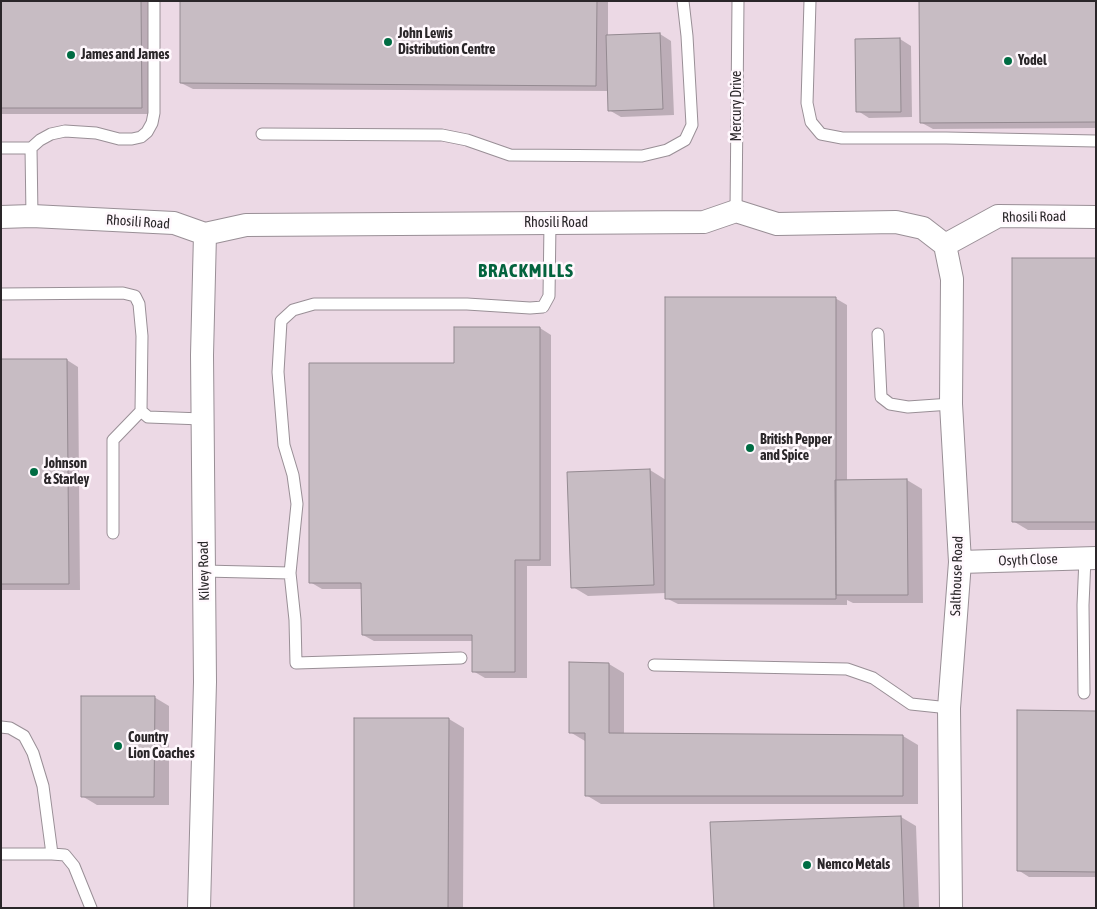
<!DOCTYPE html>
<style>
body{margin:0}
#map{position:relative;width:1097px;height:909px;overflow:hidden;background:#f5e9f1;font-family:"Asap Condensed",sans-serif}
canvas{display:block}
.frame{position:absolute;inset:0;border:2px solid #2a2629;pointer-events:none}
</style>
<div id="map">
<canvas width="1097" height="909"></canvas>
<div class="frame"></div>
</div>
<script>
const c = document.querySelector('canvas').getContext('2d');
c.lineJoin = 'round';
function fillPath(path, color) { c.fillStyle = color; c.fill(path, 'evenodd'); }
const poly = rows => new Path2D(rows.map(r => 'M' + r).join(''));
function strokePath(path, color, width, dash) { c.strokeStyle = color; c.lineWidth = width; c.lineCap = dash ? 'butt' : 'round'; c.setLineDash(dash || []); c.stroke(path); }
function write(font, color, halo, rows, align = 'center') {
  c.font = font + ' "Asap Condensed",sans-serif'; c.lineWidth = 5; c.setLineDash([]); c.textBaseline = 'middle'; c.strokeStyle = halo; c.fillStyle = color; for (const [text, x, y, turn = 0] of rows) {
    c.save(); c.translate(x, y); c.rotate((+turn || 0) * Math.PI / 180); c.textAlign = isNaN(turn) ? turn : align; if (halo) c.strokeText(text, 0, 0); c.fillText(text, 0, 0); c.restore();
  }
}
fillPath(poly([
 [1,1,1096,1,1096,908,1,908]
]), '#ecd9e5');
fillPath(poly([
 [1,1,153,1,153,114,1,114],
 [182,1,608,1,608,36,660,34,671,41,674,115,621,117,609,110,609,91,193,89,181,83],
 [1096,1,1096,128,933,129,922,123],
 [900,39,911,46,912,117,869,118,858,111],
 [1096,259,1096,530,1028,530,1013,521],
 [835,298,847,305,847,481,907,480,922,489,923,603,853,603,847,600,847,605,678,604,666,598,666,593,588,596,573,587,650,470,666,480],
 [455,328,540,328,551,335,551,566,527,566,527,678,485,678,473,671,473,641,374,641,363,635,363,589,322,589,310,582,455,364],
 [1,360,67,360,78,367,80,590,1,590],
 [609,664,624,673,624,735,903,736,918,745,918,804,601,804,586,795,585,741,570,732],
 [154,697,169,706,169,805,97,805,82,796],
 [1096,712,1096,877,1029,877,1018,870],
 [449,719,464,728,463,908,355,908],
 [901,817,916,826,919,908,715,908]
]), '#0003');
const building = poly([
 [1,1,141,1,142,108,1,108,1,1],
 [180,1,597,1,596,86,180,83,180,1],
 [919,1,1096,1,1096,122,920,123,919,1],
 [660,33,663,109,608,111,606,35,660,33],
 [900,38,901,112,856,112,855,39,900,38],
 [1012,258,1096,258,1096,522,1012,522,1012,258],
 [665,297,836,297,836,599,665,599,665,297],
 [454,327,540,327,540,560,515,560,515,672,472,672,472,635,362,635,361,583,309,583,309,363,454,363,454,327],
 [1,359,67,359,69,584,1,584,1,359],
 [650,469,654,585,571,588,567,472,650,469],
 [907,479,908,595,836,595,835,480,907,479],
 [569,662,609,663,609,733,903,735,903,796,585,796,585,733,569,733,569,662],
 [81,696,155,696,154,797,81,797,81,696],
 [1017,710,1096,711,1096,872,1017,871,1017,710],
 [354,718,449,718,448,908,354,908,354,718],
 [901,816,904,908,714,908,710,822,901,816]
]);
fillPath(building, '#c7bcc3');
strokePath(building, '#948a91', 1);
const lane = poly([
 [810,1,807,103,811,122,821,134,842,138,946,138,1096,141],
 [262,134,442,135,467,140,510,155,642,156,667,150,685,140,692,125,687,36,683,1],
 [1,148,31,148],
 [736,211,738,1],
 [32,216,31,148,40,140,51,134,65,131,96,133,119,139,132,139,141,137,147,132,152,123,154,113,154,1],
 [1,294,123,293,135,296,139,304,142,336,141,411,148,417,202,419],
 [878,334,881,397,890,404,908,407,951,404],
 [113,533,113,440,141,411],
 [204,571,290,573,295,620,296,663,461,658],
 [290,573,297,504,293,475,284,445,278,372,281,321,293,310,314,304,467,304,530,308,543,307,549,296,550,223],
 [654,665,847,669,873,678,911,704,949,708],
 [1084,693,1083,605,1085,558],
 [1,727,10,728,24,736,33,753,43,786,52,854],
 [1,854,52,854,65,855,74,866,91,908]
]);
const street = poly([
 [1,217,32,216,174,223,205,234,246,225,704,222,736,211,777,224,896,222,923,228,945,245,998,216,1096,217],
 [945,245,952,279,951,404,960,562,949,708,951,908],
 [960,562,1096,558],
 [199,908,205,682,202,355,205,234]
]);
strokePath(lane, '#998f96', 13);
strokePath(street, '#998f96', 24);
strokePath(lane, '#fff', 11);
strokePath(street, '#fff', 22);
for (const [x, y, r, color] of [
 [388,42,5,"#006c43"],
 [71,55,5,"#006c43"],
 [1008,61,5,"#006c43"],
 [750,448,5,"#006c43"],
 [34,472,5,"#006c43"],
 [118,746,5,"#006c43"],
 [807,865,5,"#006c43"]
]) { const dot = new Path2D(); dot.arc(x, y, r, 0, 2 * Math.PI); c.fillStyle = color; c.fill(dot); strokePath(dot, '#fff8fd', 2); }
write('bold 14px', '#2a2629', '#fff8fd', [
 ["John Lewis",398,34],
 ["Distribution Centre",398,50],
 ["James and James",81,55],
 ["Yodel",1018,61],
 ["British Pepper",760,440],
 ["and Spice",760,456],
 ["Johnson",44,464],
 ["& Starley",44,480],
 ["Country",128,738],
 ["Lion Coaches",128,754],
 ["Nemco Metals",817,865]
], 'left');
write('14px', '#2a2629', '#fff8fd', [
 ["Mercury Drive",737,106,-90],
 ["Rhosili Road",1034,217,-1],
 ["Rhosili Road",138,222,4],
 ["Rhosili Road",556,223],
 ["Osyth Close",1028,560,-2],
 ["Kilvey Road",204,571,-91],
 ["Salthouse Road",957,576,-88]
]);
c.letterSpacing = '1px';
write('bold 19px', '#04633e', '#fff8fd', [
 ["BRACKMILLS",526,271]
]);
c.letterSpacing = '0px';
</script>
